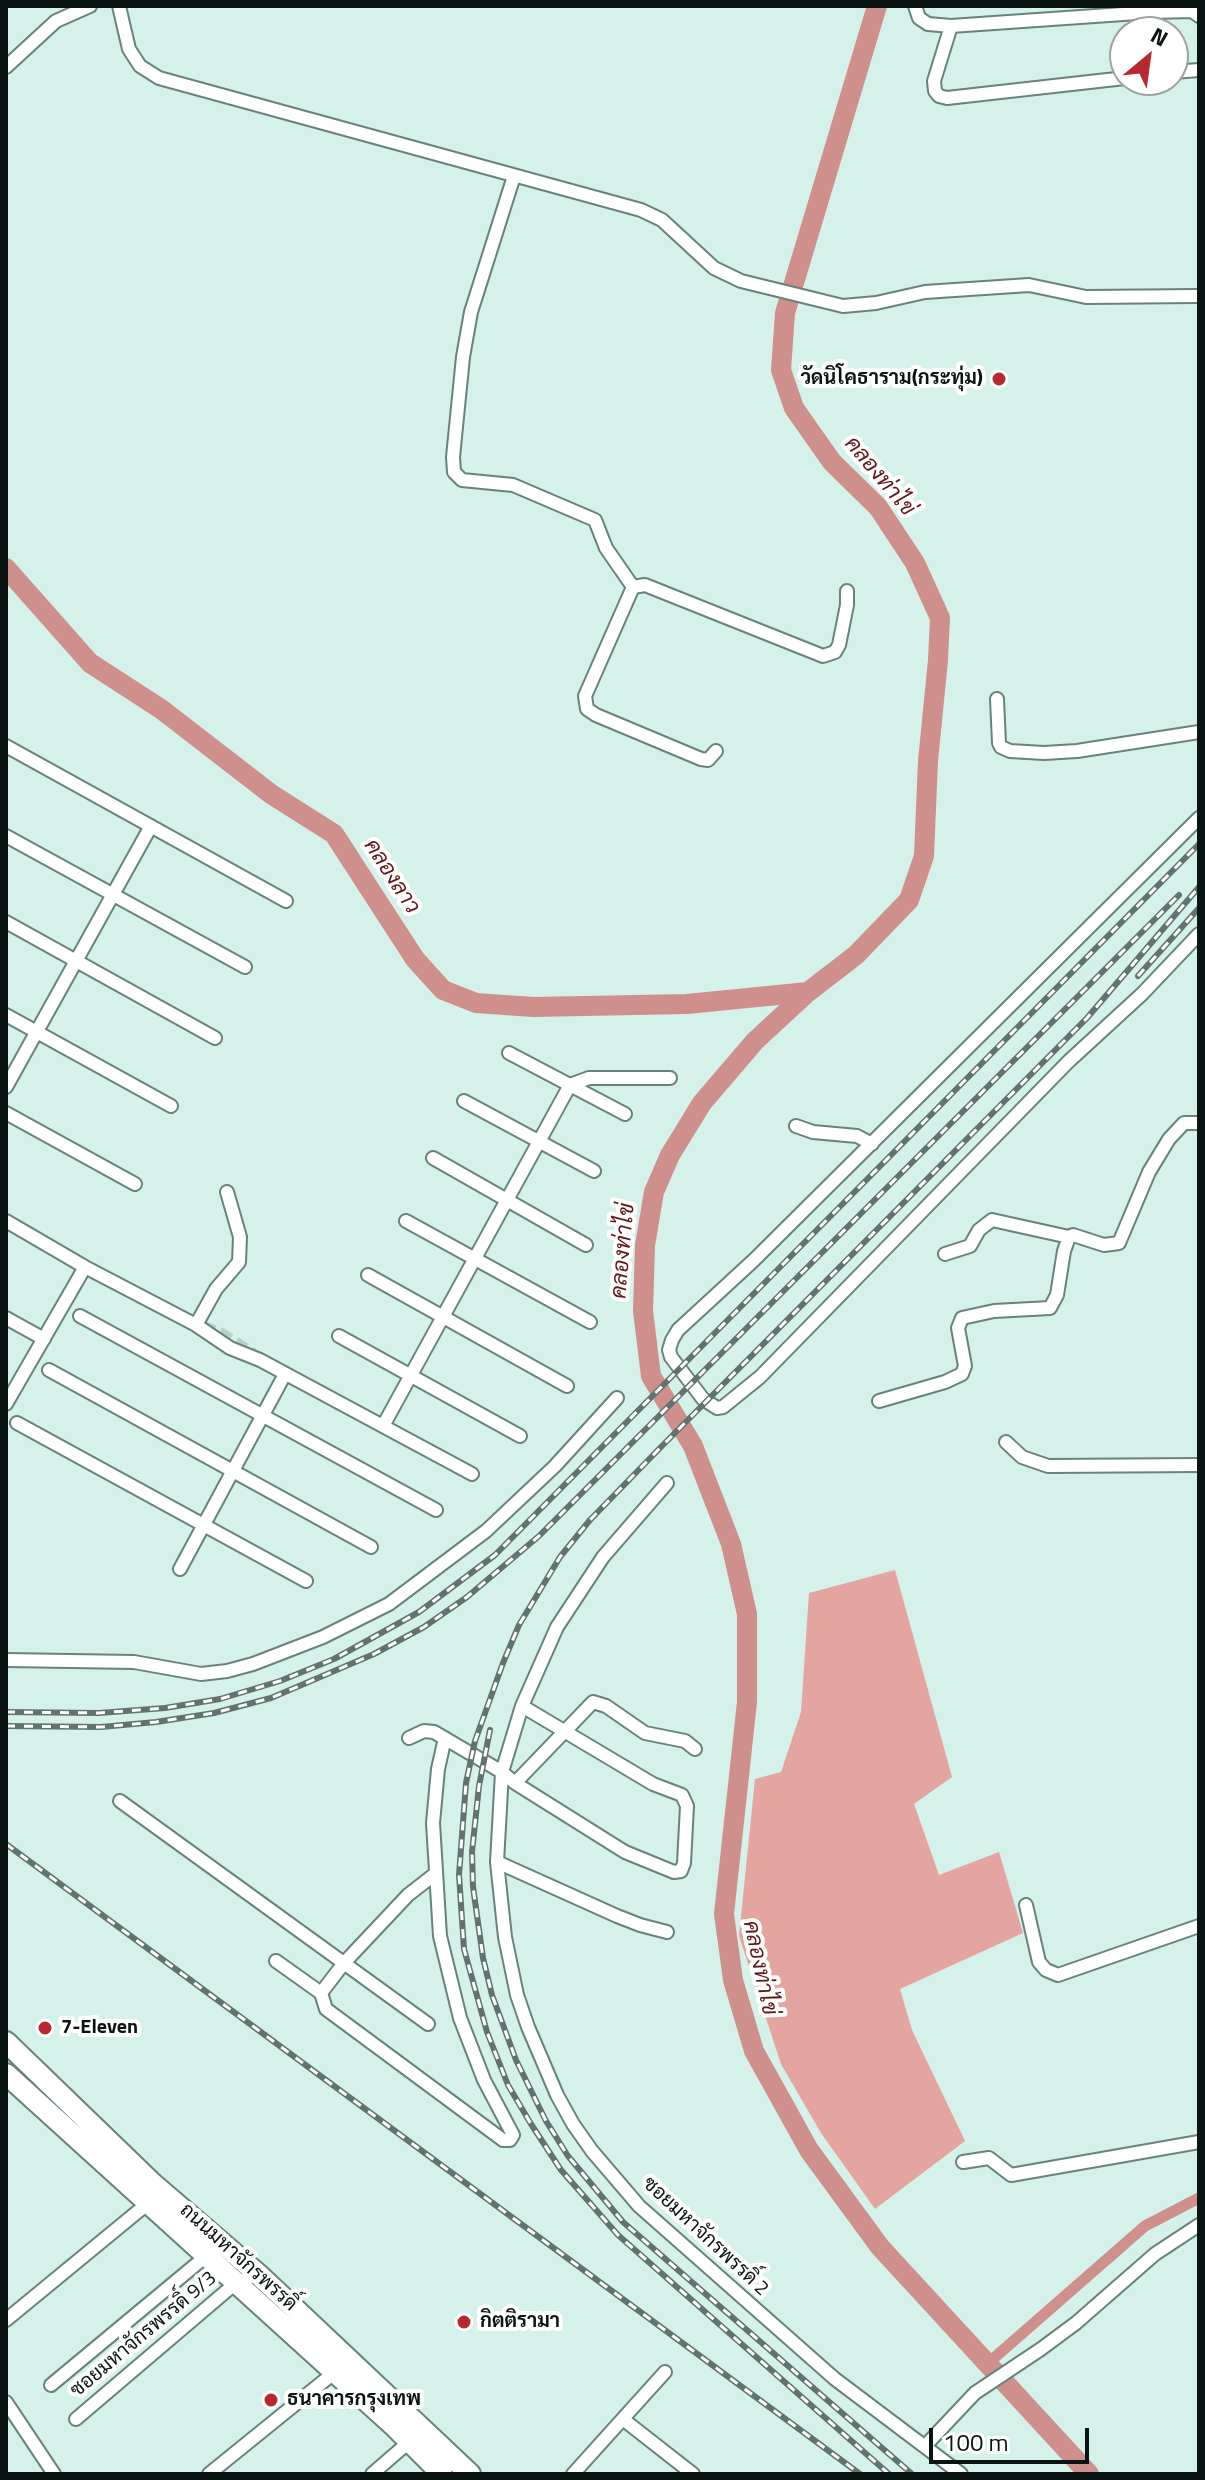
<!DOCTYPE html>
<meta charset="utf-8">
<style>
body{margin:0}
#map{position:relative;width:1205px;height:2480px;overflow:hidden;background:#d4f1ea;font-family:"Titillium Web",sans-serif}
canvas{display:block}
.frame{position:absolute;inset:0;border:8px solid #0a1412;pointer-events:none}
.north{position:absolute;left:1109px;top:16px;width:80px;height:80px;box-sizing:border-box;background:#fff;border:2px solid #9da1a0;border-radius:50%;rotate:29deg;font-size:22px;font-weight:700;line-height:32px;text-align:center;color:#0a1412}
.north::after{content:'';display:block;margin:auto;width:28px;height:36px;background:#b82831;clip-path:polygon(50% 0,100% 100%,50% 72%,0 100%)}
.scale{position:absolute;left:929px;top:2428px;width:160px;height:36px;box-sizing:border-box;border:4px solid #0a1412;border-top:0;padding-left:10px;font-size:24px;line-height:28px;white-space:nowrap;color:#0a1412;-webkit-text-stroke:6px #fff;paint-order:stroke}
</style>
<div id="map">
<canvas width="1205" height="2480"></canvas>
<div class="frame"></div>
<div class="north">N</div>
<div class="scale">100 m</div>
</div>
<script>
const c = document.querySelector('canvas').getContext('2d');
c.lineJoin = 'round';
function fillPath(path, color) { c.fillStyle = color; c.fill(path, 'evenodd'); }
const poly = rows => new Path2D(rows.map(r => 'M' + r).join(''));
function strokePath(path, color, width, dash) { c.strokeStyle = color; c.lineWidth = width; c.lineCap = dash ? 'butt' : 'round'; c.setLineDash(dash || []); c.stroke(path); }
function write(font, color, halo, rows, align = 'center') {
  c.font = font + ' "Titillium Web",Sarabun,sans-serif'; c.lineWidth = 8; c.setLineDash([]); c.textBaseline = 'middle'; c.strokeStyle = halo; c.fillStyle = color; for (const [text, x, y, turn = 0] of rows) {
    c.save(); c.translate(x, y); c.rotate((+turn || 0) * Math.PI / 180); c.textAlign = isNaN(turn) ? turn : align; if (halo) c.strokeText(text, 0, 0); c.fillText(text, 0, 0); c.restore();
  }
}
fillPath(poly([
 [895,1570,952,1777,914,1804,939,1875,999,1852,1023,1933,900,1989,912,2030,965,2141,875,2209,821,2133,781,2064,739,1936,755,1779,781,1772,801,1712,809,1593]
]), '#e4a4a0');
strokePath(poly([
 [986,2365,1145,2226,1199,2198]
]), '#cf908c', 11);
strokePath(poly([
 [877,6,785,313,781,370,794,408,832,462,878,507,915,563,940,618,938,660,928,761,924,856,909,900,856,955,808,992,755,1041,702,1103,670,1155,654,1192,645,1245,643,1311,651,1376,693,1446,731,1544,747,1614,747,1702,724,1914,733,1980,754,2051,809,2150,880,2247,1089,2474],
 [6,568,90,663,161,709,271,794,334,834,415,959,443,990,476,1003,533,1007,687,1004,808,992]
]), '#cf908c', 20);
strokePath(poly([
 [203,1327,220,1333,253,1354]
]), '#b6d0ca', 12, [12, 6]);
const minor = poly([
 [119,6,129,49,140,66,159,78,641,210,662,220,714,268,741,281,843,306,876,303,925,292,1029,285,1086,297,1199,296],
 [915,6,919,18,928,24,951,26,934,81,935,91,939,96,947,98,1125,78],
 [951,26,1152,12,1192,11,1199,16],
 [6,67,56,21,90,6],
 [1173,72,1199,70],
 [514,176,471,312,463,357,453,457,454,472,462,480,513,485,595,520,606,548,633,587],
 [633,587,645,585,823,656,835,652,839,645,847,605,847,591],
 [633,587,585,696,587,709,596,715,701,759,708,760,716,751],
 [997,699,999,743,1001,747,1010,751,1044,753,1077,751,1199,732],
 [6,746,286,901],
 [1199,818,754,1260,678,1330,672,1340,669,1350,671,1357,703,1399,717,1408,723,1407,760,1377,1069,1061,1142,994,1199,934],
 [6,836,245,967],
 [6,922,215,1038],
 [6,1015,171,1106],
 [509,1053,625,1114],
 [6,1087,151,826],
 [464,1101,594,1171],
 [6,1113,135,1184],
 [796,1126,813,1132,857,1136,872,1144],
 [433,1158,586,1245],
 [6,1221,85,1267,196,1325,230,1348,260,1360,472,1474],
 [406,1221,590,1322],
 [945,1254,970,1246,979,1230,992,1220,1069,1237],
 [368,1275,567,1386],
 [80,1316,436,1510],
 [6,1318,44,1339],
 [196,1325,216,1289,239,1262,240,1237,227,1192],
 [339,1336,520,1436],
 [49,1370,371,1547],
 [879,1401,945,1382,962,1374,965,1366,958,1328,962,1318,994,1311,1050,1308,1057,1295,1064,1251,1069,1237,1073,1235,1104,1245,1119,1243,1149,1172,1169,1139,1184,1123,1199,1123],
 [6,1404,85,1267],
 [17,1423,306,1581],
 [383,1426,570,1085,589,1078,670,1078],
 [1006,1442,1022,1457,1048,1466,1199,1465],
 [667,1483,603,1557,557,1627,522,1706,502,1772,497,1862,505,1937,517,1995,528,2027,557,2095,573,2124,592,2151,639,2206,835,2379,961,2474],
 [180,1569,285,1374],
 [6,1660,134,1662,201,1674,227,1671,253,1664,323,1637,389,1604,486,1531,555,1466,617,1398],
 [409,1738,424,1731,434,1732,502,1772,515,1783,625,1852,674,1872,681,1871,684,1863,687,1806,682,1795,653,1784,522,1706],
 [515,1783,593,1702,606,1706,645,1733,685,1741,695,1749],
 [120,1801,428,2024],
 [497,1862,617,1916,640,1925,667,1932],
 [435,1874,408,1895,344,1963,321,1993,326,2009,503,2140,510,2140,513,2135,484,2080,460,2018,440,1936,433,1823,438,1769,445,1738],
 [1026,1905,1039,1962,1046,1970,1058,1975,1199,1926],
 [276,1961,321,1993],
 [963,2162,989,2158,1011,2175,1199,2142],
 [6,2320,147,2204],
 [51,2385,205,2257],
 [6,2402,54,2474],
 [76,2419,237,2282,258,2274],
 [624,2420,693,2474],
 [925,2446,975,2393,1041,2349,1076,2323,1155,2254,1199,2225],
 [209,2474,335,2372],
 [372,2474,409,2442],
 [573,2474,665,2372]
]);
const primary = poly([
 [6,2042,151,2182,258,2274,470,2474],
 [6,2074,393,2425,442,2474]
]);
strokePath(minor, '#68827c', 16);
strokePath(primary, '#68827c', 24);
strokePath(minor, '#fff', 12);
strokePath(primary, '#fff', 20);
const rail = poly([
 [1138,976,1199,908],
 [6,1712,99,1713,165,1708,220,1699,280,1681,334,1659,419,1612,495,1555,1199,844],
 [6,1726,101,1727,156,1722,214,1713,271,1698,374,1654,424,1627,467,1597,539,1536,1179,895],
 [490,1730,479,1786,472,1852,473,1887,483,1958,492,1995,516,2060,546,2121,568,2156,623,2222,912,2474],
 [6,1844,860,2474],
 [889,2474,618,2235,561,2170,531,2124,508,2085,487,2032,464,1949,459,1875,466,1783,475,1741,503,1663,519,1625,560,1557,590,1520,658,1450,1087,1018,1199,887]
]);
strokePath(rail, '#60736e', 6);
strokePath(rail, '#fff', 3, [9]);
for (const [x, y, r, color] of [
 [999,379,8,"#b82831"],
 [45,2028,8,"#b82831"],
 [464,2322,8,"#b82831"],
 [271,2400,8,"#b82831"]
]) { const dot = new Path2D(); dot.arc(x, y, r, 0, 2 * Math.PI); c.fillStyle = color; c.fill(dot); strokePath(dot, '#fff', 3); }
write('bold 20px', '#0a1412', '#fff', [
 ["วัดนิโคธาราม(กระทุ่ม)",983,379,"right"],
 ["7-Eleven",61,2028],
 ["กิตติรามา",480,2322],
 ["ธนาคารกรุงเทพ",287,2400]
], 'left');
write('20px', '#0a1412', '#fff', [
 ["ซอยมหาจักรพรรดิ์ 2",705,2237,43],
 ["ถนนมหาจักรพรรดิ์",238,2258,42],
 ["ซอยมหาจักรพรรดิ์ 9/3",144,2335,-40]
]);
write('italic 22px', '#611619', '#fff', [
 ["คลองท่าไข่",879,477,50],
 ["คลองลาว",391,877,57],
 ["คลองท่าไข่",624,1251,-85],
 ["คลองท่าไข่",759,1968,78]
]);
</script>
